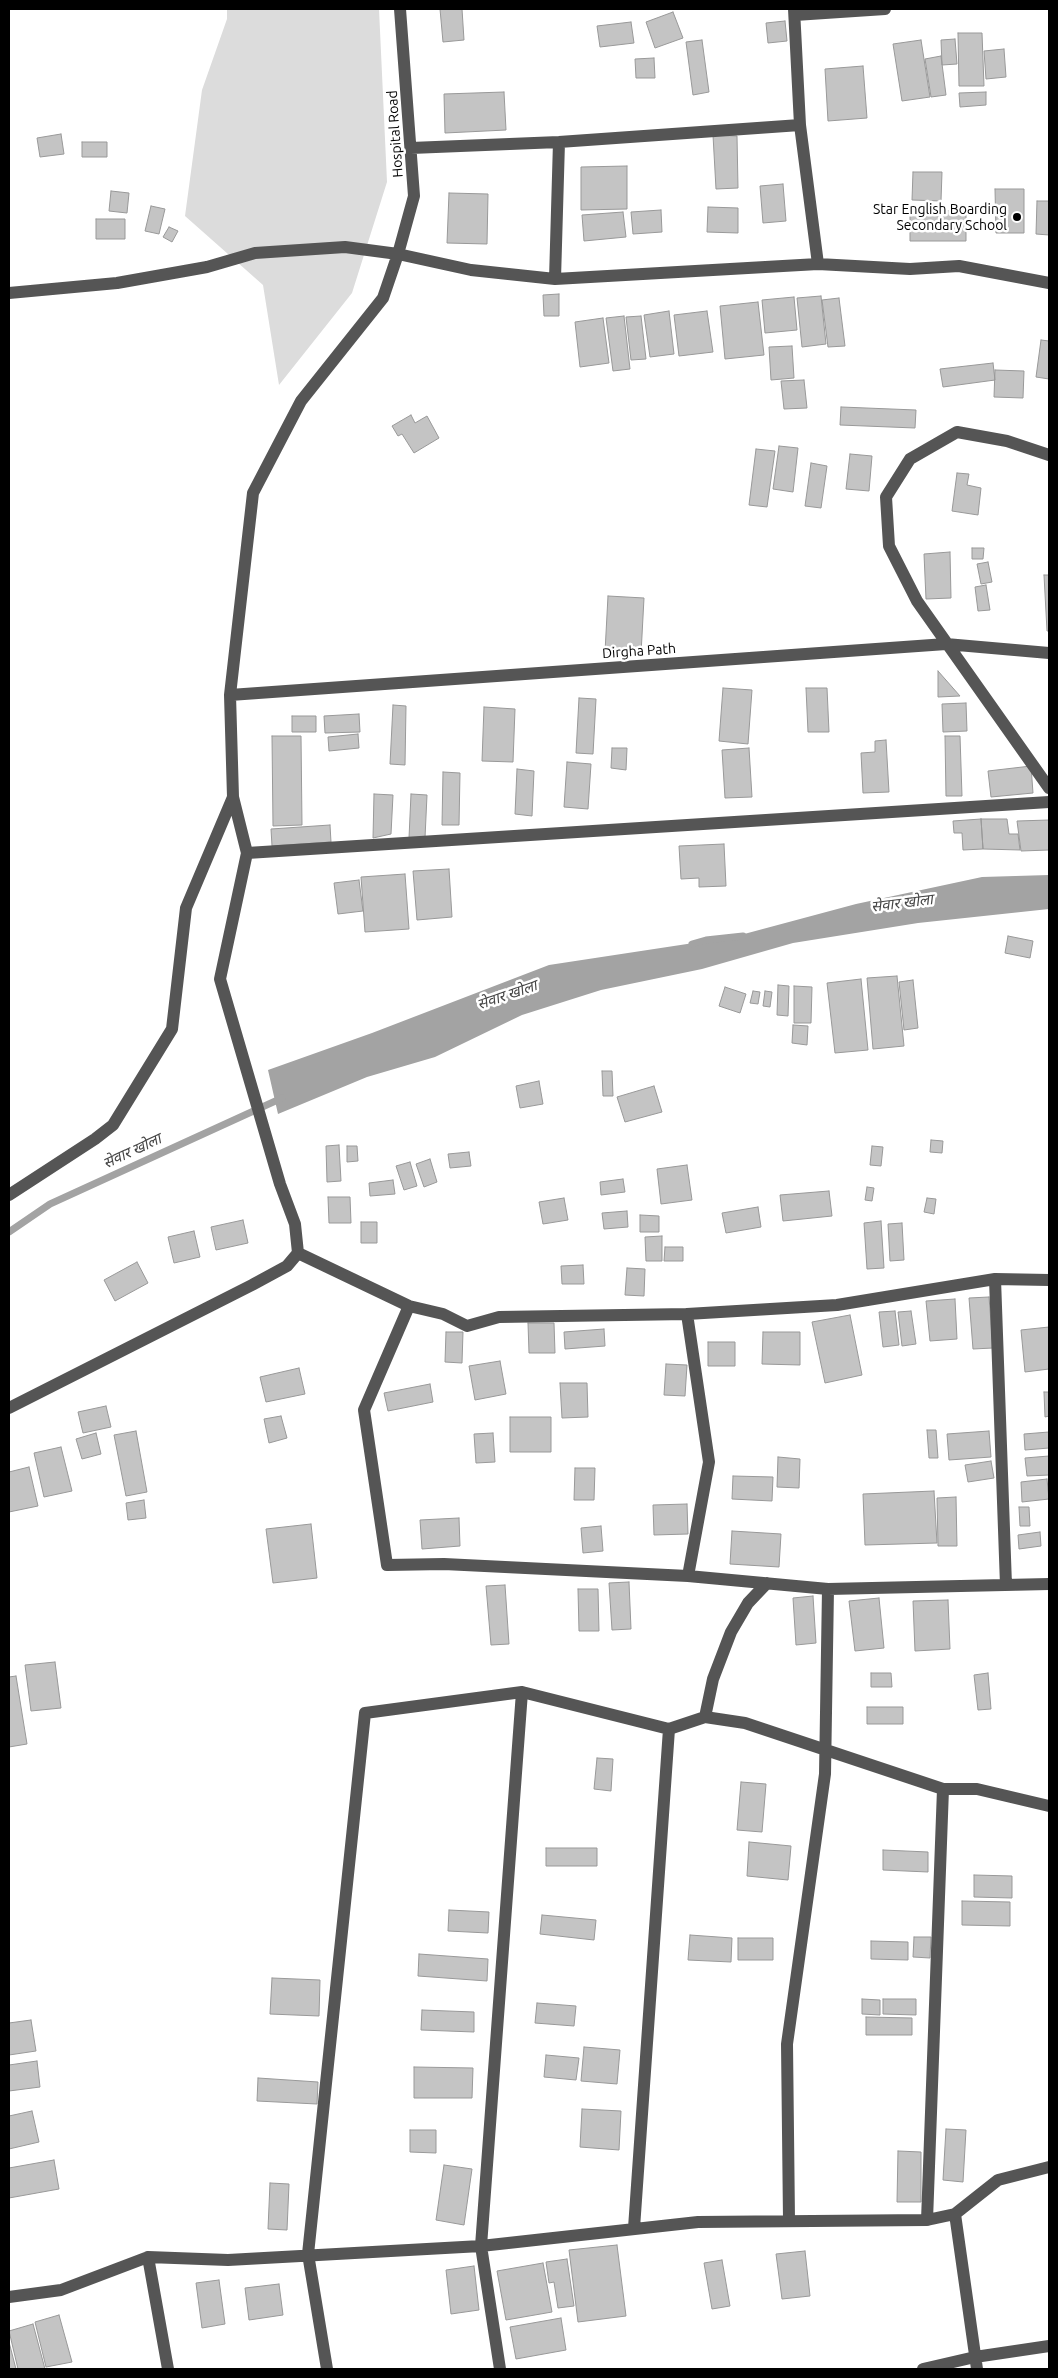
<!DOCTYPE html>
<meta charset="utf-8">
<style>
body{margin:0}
#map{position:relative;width:1058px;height:2378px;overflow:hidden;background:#fff;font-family:Ubuntu,sans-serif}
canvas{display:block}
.frame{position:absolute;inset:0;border:10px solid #000;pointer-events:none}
</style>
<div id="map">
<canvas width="1058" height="2378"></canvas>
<div class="frame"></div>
</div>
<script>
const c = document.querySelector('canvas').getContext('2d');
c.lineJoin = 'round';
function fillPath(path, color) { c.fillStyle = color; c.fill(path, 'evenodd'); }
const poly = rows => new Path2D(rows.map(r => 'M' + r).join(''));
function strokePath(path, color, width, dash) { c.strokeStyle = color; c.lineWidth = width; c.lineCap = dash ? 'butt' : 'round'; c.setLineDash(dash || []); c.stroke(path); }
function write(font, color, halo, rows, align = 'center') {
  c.font = font + ' Ubuntu,"Noto Sans Devanagari",sans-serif'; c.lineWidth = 5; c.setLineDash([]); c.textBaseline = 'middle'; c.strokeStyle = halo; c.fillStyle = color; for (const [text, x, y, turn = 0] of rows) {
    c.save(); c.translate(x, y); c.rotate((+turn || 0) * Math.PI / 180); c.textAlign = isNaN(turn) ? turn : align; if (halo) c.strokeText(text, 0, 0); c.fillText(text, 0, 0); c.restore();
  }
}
fillPath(poly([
 [227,9,379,9,387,182,352,293,279,385,263,285,185,216,202,90,227,19]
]), '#dcdcdc');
fillPath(poly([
 [1049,875,1049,909,918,923,793,943,702,969,601,990,522,1015,435,1057,367,1077,278,1114,268,1070,372,1033,549,965,733,937,856,904,982,877]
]), '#a3a3a3');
strokePath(poly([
 [692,944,706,940,743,936],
 [9,1232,50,1204,282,1098]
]), '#a3a3a3', 7);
const building = poly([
 [440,9,462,9,464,40,443,42,440,9],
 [673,12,683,38,655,48,646,22,673,12],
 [785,21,787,41,768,43,766,23,785,21],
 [631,22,634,43,600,47,597,26,631,22],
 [958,33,982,33,984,86,959,86,958,33],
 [955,39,957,64,942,65,941,40,955,39],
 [702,40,709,92,693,95,686,42,702,40],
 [921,40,930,97,902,101,893,44,921,40],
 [1004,49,1006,77,986,79,984,51,1004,49],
 [941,56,946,95,931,97,925,59,941,56],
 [654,58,655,78,636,78,635,59,654,58],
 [863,66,867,118,828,121,825,69,863,66],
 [504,92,506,130,445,133,444,94,504,92],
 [986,92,986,105,960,107,959,93,986,92],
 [61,134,64,154,40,157,37,138,61,134],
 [713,135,737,136,738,188,716,189,713,135],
 [82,142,107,142,107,157,82,157,82,142],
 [627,166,627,209,581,210,581,167,627,166],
 [913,172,942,172,941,201,912,200,913,172],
 [783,184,786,221,763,223,760,186,783,184],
 [995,189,1024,189,1024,233,996,233,995,189],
 [111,191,129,193,127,213,109,211,111,191],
 [449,193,488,194,487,244,447,243,449,193],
 [1037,201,1049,201,1049,235,1036,234,1037,201],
 [151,206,165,209,159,234,145,231,151,206],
 [708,207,738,208,738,233,707,232,708,207],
 [661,210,662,232,633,234,631,212,661,210],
 [910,210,966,211,966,241,910,241,910,210],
 [623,212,626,237,584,241,582,215,623,212],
 [96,219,125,219,125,239,96,239,96,219],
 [169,227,178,231,172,242,163,237,169,227],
 [559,294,559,316,544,316,543,295,559,294],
 [821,296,826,344,802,347,797,298,821,296],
 [794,297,797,330,765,333,762,300,794,297],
 [839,298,845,346,828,347,822,300,839,298],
 [758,302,764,355,725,359,720,306,758,302],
 [669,311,674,354,650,357,644,315,669,311],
 [707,311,713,352,679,356,674,315,707,311],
 [624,316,630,369,613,371,606,318,624,316],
 [641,316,646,359,631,360,626,317,641,316],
 [603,318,609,363,580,367,575,322,603,318],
 [1041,340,1049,341,1049,379,1036,377,1041,340],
 [792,346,794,378,771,380,769,347,792,346],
 [993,363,995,380,943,387,940,369,993,363],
 [995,370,1024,371,1023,398,994,397,995,370],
 [804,380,807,408,784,409,781,381,804,380],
 [841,407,916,410,915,428,840,425,841,407],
 [411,415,415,423,427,416,439,438,414,453,402,434,398,436,392,426,411,415],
 [779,446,798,448,793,492,773,489,779,446],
 [756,449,775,451,767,507,749,505,756,449],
 [850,454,872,456,869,491,846,489,850,454],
 [811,463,827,466,821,508,805,506,811,463],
 [957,473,969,474,967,485,981,488,978,515,952,511,957,473],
 [972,548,984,548,983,559,972,559,972,548],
 [950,552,951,598,926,599,924,554,950,552],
 [988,562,992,582,981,584,977,564,988,562],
 [1044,575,1049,575,1049,631,1047,631,1044,575],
 [986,585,990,610,978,611,975,587,986,585],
 [608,596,644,598,641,654,605,652,608,596],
 [938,671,960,696,938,697,938,671],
 [723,688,752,690,748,744,719,741,723,688],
 [806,688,827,688,829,732,808,732,806,688],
 [579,698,596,699,593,754,576,753,579,698],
 [966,703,967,731,943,732,942,704,966,703],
 [393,705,406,706,405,765,390,764,393,705],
 [484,707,515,709,513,762,482,761,484,707],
 [359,714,360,732,325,733,324,716,359,714],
 [292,716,316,716,316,732,292,732,292,716],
 [358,734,359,748,329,751,328,737,358,734],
 [272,736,301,736,302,825,273,826,272,736],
 [945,736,960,736,962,796,946,796,945,736],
 [886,740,889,792,863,793,861,753,875,752,875,741,886,740],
 [612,748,627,748,626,770,611,768,612,748],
 [749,748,752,797,725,798,722,750,749,748],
 [567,762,591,764,588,809,564,807,567,762],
 [1031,766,1033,793,991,797,988,771,1031,766],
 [517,769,534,771,532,816,515,814,517,769],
 [443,772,460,773,459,825,442,825,443,772],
 [374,794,393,795,391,834,373,838,374,794],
 [411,794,427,795,425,838,409,838,411,794],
 [981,819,983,849,963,850,962,833,954,833,953,821,981,819],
 [981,819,1007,819,1009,834,1018,834,1020,850,983,849,981,819],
 [1049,820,1049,850,1021,851,1017,821,1049,820],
 [330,825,331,842,272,846,271,829,330,825],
 [724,844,726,886,699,887,699,878,681,879,679,846,724,844],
 [449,869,452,917,417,920,413,871,449,869],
 [405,874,409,929,365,932,361,877,405,874],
 [359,880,363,911,338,914,334,883,359,880],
 [1008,936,1033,941,1030,958,1005,953,1008,936],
 [897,976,904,1046,873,1049,867,978,897,976],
 [861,979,868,1050,835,1053,827,983,861,979],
 [913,980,918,1028,904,1030,899,982,913,980],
 [778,985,789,986,788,1016,777,1015,778,985],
 [794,986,812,987,811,1023,794,1023,794,986],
 [725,987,746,994,740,1013,719,1006,725,987],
 [753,991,760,992,758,1004,750,1003,753,991],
 [765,991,772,992,770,1007,763,1006,765,991],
 [793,1025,808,1026,807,1045,792,1043,793,1025],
 [602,1071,612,1071,613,1096,603,1096,602,1071],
 [539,1081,543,1104,520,1108,516,1086,539,1081],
 [654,1086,662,1112,625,1122,617,1097,654,1086],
 [931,1140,943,1141,942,1153,930,1152,931,1140],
 [339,1145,341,1181,327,1182,326,1146,339,1145],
 [347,1146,357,1146,358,1161,347,1162,347,1146],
 [872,1146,883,1147,881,1166,870,1165,872,1146],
 [469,1152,471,1166,450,1168,448,1154,469,1152],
 [430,1159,437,1182,424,1187,416,1164,430,1159],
 [410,1162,417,1186,404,1190,396,1166,410,1162],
 [687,1165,692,1200,661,1204,657,1169,687,1165],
 [623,1179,625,1192,601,1195,600,1182,623,1179],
 [393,1180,395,1194,370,1196,369,1183,393,1180],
 [867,1187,874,1188,872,1201,865,1200,867,1187],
 [829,1191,832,1216,783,1221,780,1195,829,1191],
 [328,1197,350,1197,351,1223,329,1223,328,1197],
 [564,1198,568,1220,543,1224,539,1202,564,1198],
 [927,1198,936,1199,934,1214,924,1212,927,1198],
 [758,1207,761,1227,726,1233,722,1213,758,1207],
 [627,1211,628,1227,604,1229,602,1213,627,1211],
 [640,1215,659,1216,659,1232,640,1232,640,1215],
 [243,1220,248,1243,216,1250,211,1227,243,1220],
 [881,1221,884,1268,867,1269,864,1223,881,1221],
 [361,1222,377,1222,377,1243,361,1243,361,1222],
 [902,1223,904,1260,890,1261,888,1224,902,1223],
 [194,1231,200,1257,174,1263,168,1237,194,1231],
 [662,1236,662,1261,646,1261,645,1237,662,1236],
 [665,1247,683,1247,683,1261,664,1261,665,1247],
 [137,1262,148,1283,115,1301,104,1280,137,1262],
 [583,1265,584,1284,562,1284,561,1266,583,1265],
 [627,1268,645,1269,644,1296,625,1295,627,1268],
 [989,1297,993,1348,973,1349,969,1298,989,1297],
 [955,1299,957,1339,930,1341,926,1301,955,1299],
 [895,1311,899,1345,883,1347,879,1312,895,1311],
 [911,1311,916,1344,902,1346,898,1312,911,1311],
 [850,1315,862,1375,825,1383,812,1322,850,1315],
 [528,1323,554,1323,555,1353,529,1353,528,1323],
 [1049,1327,1049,1369,1025,1372,1021,1330,1049,1327],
 [604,1329,605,1346,565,1349,564,1332,604,1329],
 [446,1332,463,1332,462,1363,445,1362,446,1332],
 [763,1332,800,1332,800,1365,762,1364,763,1332],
 [708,1342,735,1342,735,1366,708,1366,708,1342],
 [500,1361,506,1394,475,1400,469,1366,500,1361],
 [666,1364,687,1365,685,1396,664,1395,666,1364],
 [299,1368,305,1394,266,1402,260,1377,299,1368],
 [560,1383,587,1383,588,1417,562,1418,560,1383],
 [430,1384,433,1402,388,1411,384,1393,430,1384],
 [1044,1392,1049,1392,1049,1416,1045,1417,1044,1392],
 [106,1406,111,1427,83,1433,78,1412,106,1406],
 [281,1416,287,1438,269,1443,264,1419,281,1416],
 [510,1417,551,1417,551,1452,510,1452,510,1417],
 [927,1430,936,1430,938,1458,929,1458,927,1430],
 [136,1431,147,1492,126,1496,114,1435,136,1431],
 [989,1431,991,1457,949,1460,947,1434,989,1431],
 [1049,1432,1049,1448,1025,1450,1024,1434,1049,1432],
 [96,1433,101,1454,82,1459,76,1439,96,1433],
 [493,1433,495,1462,476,1463,474,1434,493,1433],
 [61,1447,72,1491,44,1497,34,1453,61,1447],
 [1049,1456,1049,1475,1027,1476,1025,1458,1049,1456],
 [778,1457,800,1459,799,1488,777,1487,778,1457],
 [991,1461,994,1478,968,1482,965,1465,991,1461],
 [29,1467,38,1506,9,1512,9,1472,29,1467],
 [575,1468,595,1468,594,1500,574,1500,575,1468],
 [733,1476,773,1477,772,1501,732,1499,733,1476],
 [1047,1479,1049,1499,1022,1502,1021,1482,1047,1479],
 [934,1491,937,1543,865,1545,863,1494,934,1491],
 [956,1497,957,1546,938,1546,937,1498,956,1497],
 [144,1500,146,1518,128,1520,126,1503,144,1500],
 [687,1504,688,1534,654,1535,653,1505,687,1504],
 [1019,1507,1029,1507,1030,1526,1020,1526,1019,1507],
 [459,1518,460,1546,422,1549,420,1520,459,1518],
 [311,1524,317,1578,273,1583,266,1529,311,1524],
 [601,1526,603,1551,583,1553,581,1528,601,1526],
 [732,1531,781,1534,779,1567,730,1564,732,1531],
 [1040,1532,1041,1546,1019,1549,1018,1535,1040,1532],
 [629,1582,631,1629,612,1630,609,1583,629,1582],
 [505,1585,509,1644,491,1645,486,1586,505,1585],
 [578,1589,598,1589,599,1631,579,1631,578,1589],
 [813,1596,816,1643,796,1645,793,1598,813,1596],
 [879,1598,884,1648,855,1651,849,1601,879,1598],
 [948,1600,950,1649,915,1651,913,1601,948,1600],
 [55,1662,61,1708,31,1711,25,1665,55,1662],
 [871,1673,891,1673,892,1687,871,1687,871,1673],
 [988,1673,991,1709,978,1710,974,1675,988,1673],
 [16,1676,27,1744,9,1747,9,1677,16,1676],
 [867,1707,903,1707,903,1724,867,1724,867,1707],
 [597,1758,613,1759,611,1791,594,1789,597,1758],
 [741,1782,766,1784,762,1832,737,1830,741,1782],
 [749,1842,791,1846,788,1880,747,1876,749,1842],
 [546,1848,597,1848,597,1866,546,1866,546,1848],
 [883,1850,928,1852,928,1872,883,1870,883,1850],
 [974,1875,1012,1876,1012,1898,974,1897,974,1875],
 [962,1901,1010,1902,1010,1926,962,1925,962,1901],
 [449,1910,489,1912,488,1933,448,1931,449,1910],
 [542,1915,596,1920,594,1940,540,1934,542,1915],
 [690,1935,732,1938,731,1962,688,1960,690,1935],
 [914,1937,931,1937,930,1958,913,1957,914,1937],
 [738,1938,773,1938,773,1960,738,1960,738,1938],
 [871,1941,908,1942,908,1960,871,1959,871,1941],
 [419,1954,488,1959,487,1981,418,1976,419,1954],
 [272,1978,320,1980,319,2016,270,2014,272,1978],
 [862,1999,880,2000,880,2015,862,2014,862,1999],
 [883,1999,916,1999,916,2015,883,2014,883,1999],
 [537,2003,576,2006,574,2026,535,2023,537,2003],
 [422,2010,474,2012,474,2032,421,2030,422,2010],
 [866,2017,912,2018,912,2035,866,2035,866,2017],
 [31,2020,36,2051,9,2055,9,2023,31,2020],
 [584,2047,620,2050,617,2084,581,2081,584,2047],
 [546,2055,579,2058,576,2080,544,2077,546,2055],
 [37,2061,40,2087,9,2091,9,2065,37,2061],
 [414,2067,473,2068,472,2098,414,2098,414,2067],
 [258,2078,318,2082,317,2104,257,2101,258,2078],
 [582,2109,621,2111,619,2150,580,2147,582,2109],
 [32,2111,39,2142,9,2149,9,2116,32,2111],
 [946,2129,966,2130,963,2182,943,2180,946,2129],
 [410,2130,436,2130,436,2153,410,2152,410,2130],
 [898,2151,921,2152,921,2202,897,2202,898,2151],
 [54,2160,59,2189,9,2198,9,2168,54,2160],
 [444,2165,472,2169,464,2225,436,2220,444,2165],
 [270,2183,289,2184,287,2230,268,2229,270,2183],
 [617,2245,626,2316,578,2322,569,2250,617,2245],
 [805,2251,810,2296,782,2299,776,2254,805,2251],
 [567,2259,574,2306,558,2308,554,2282,549,2283,546,2262,567,2259],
 [722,2260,730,2306,712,2309,704,2263,722,2260],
 [543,2263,552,2312,506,2320,497,2271,543,2263],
 [474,2266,479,2310,451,2314,446,2270,474,2266],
 [219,2280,225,2324,202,2328,196,2283,219,2280],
 [279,2284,283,2315,249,2320,245,2288,279,2284],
 [59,2315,72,2362,46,2367,35,2322,59,2315],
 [561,2318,566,2350,516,2359,510,2327,561,2318],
 [33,2324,45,2369,18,2369,9,2331,33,2324],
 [9,2342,16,2369,9,2369,9,2342]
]);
fillPath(building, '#c4c4c4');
strokePath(building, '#999', 1);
strokePath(poly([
 [794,9,800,125,818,264],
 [795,15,885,9],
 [411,148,559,142,800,125],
 [555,279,559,142],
 [9,293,117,283,207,267,255,253,345,247,398,254,471,270,555,279,818,264,910,269,959,266,1049,283],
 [1049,455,1007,441,957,432,910,459,886,497,889,546,917,601,1049,788],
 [230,695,946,644,1049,653],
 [247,853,1049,802],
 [9,1195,95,1139,113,1125,172,1029,186,908,233,797],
 [298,1253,409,1306,443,1314,467,1326,499,1317,687,1314,837,1305,995,1279,1049,1280],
 [995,1279,1006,1585],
 [409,1306,364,1410,387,1565,444,1564,688,1576,828,1589,1049,1584],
 [687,1314,709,1462,688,1576],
 [9,1408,252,1285,287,1266,298,1253,295,1224,280,1184,220,979,247,853,233,797,230,695,253,493,301,401,383,298,398,254,414,196,400,9],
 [705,1717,713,1679,731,1632,748,1603,767,1583],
 [955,2214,977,2369],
 [789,2220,787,2044,825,1774,828,1589],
 [927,2220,943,1789],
 [634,2228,669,1729],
 [148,2257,168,2369],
 [9,2297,61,2290,148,2257,228,2260,481,2246,698,2222,927,2220,955,2214,998,2180,1049,2167],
 [327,2369,308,2254,365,1713,522,1692,669,1729,705,1717,745,1723,943,1789,977,1789,1049,1806],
 [500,2369,481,2246,522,1692],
 [923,2369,975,2357,1049,2346]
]), '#555', 12);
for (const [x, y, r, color] of [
 [1017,217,5,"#000"]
]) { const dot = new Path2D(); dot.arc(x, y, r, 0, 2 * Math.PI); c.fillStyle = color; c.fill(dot); strokePath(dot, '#fff', 2); }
write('14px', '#000', '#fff', [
 ["Hospital Road",395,134,-94],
 ["Dirgha Path",639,651,-4]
]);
write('14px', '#000', '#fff', [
 ["Star English Boarding",1007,209],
 ["Secondary School",1007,225]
], 'right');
write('italic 15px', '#444', '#fff', [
 ["सेवार खोला",902,903,-7],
 ["सेवार खोला",507,995,-19],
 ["सेवार खोला",132,1151,-25]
]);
</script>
